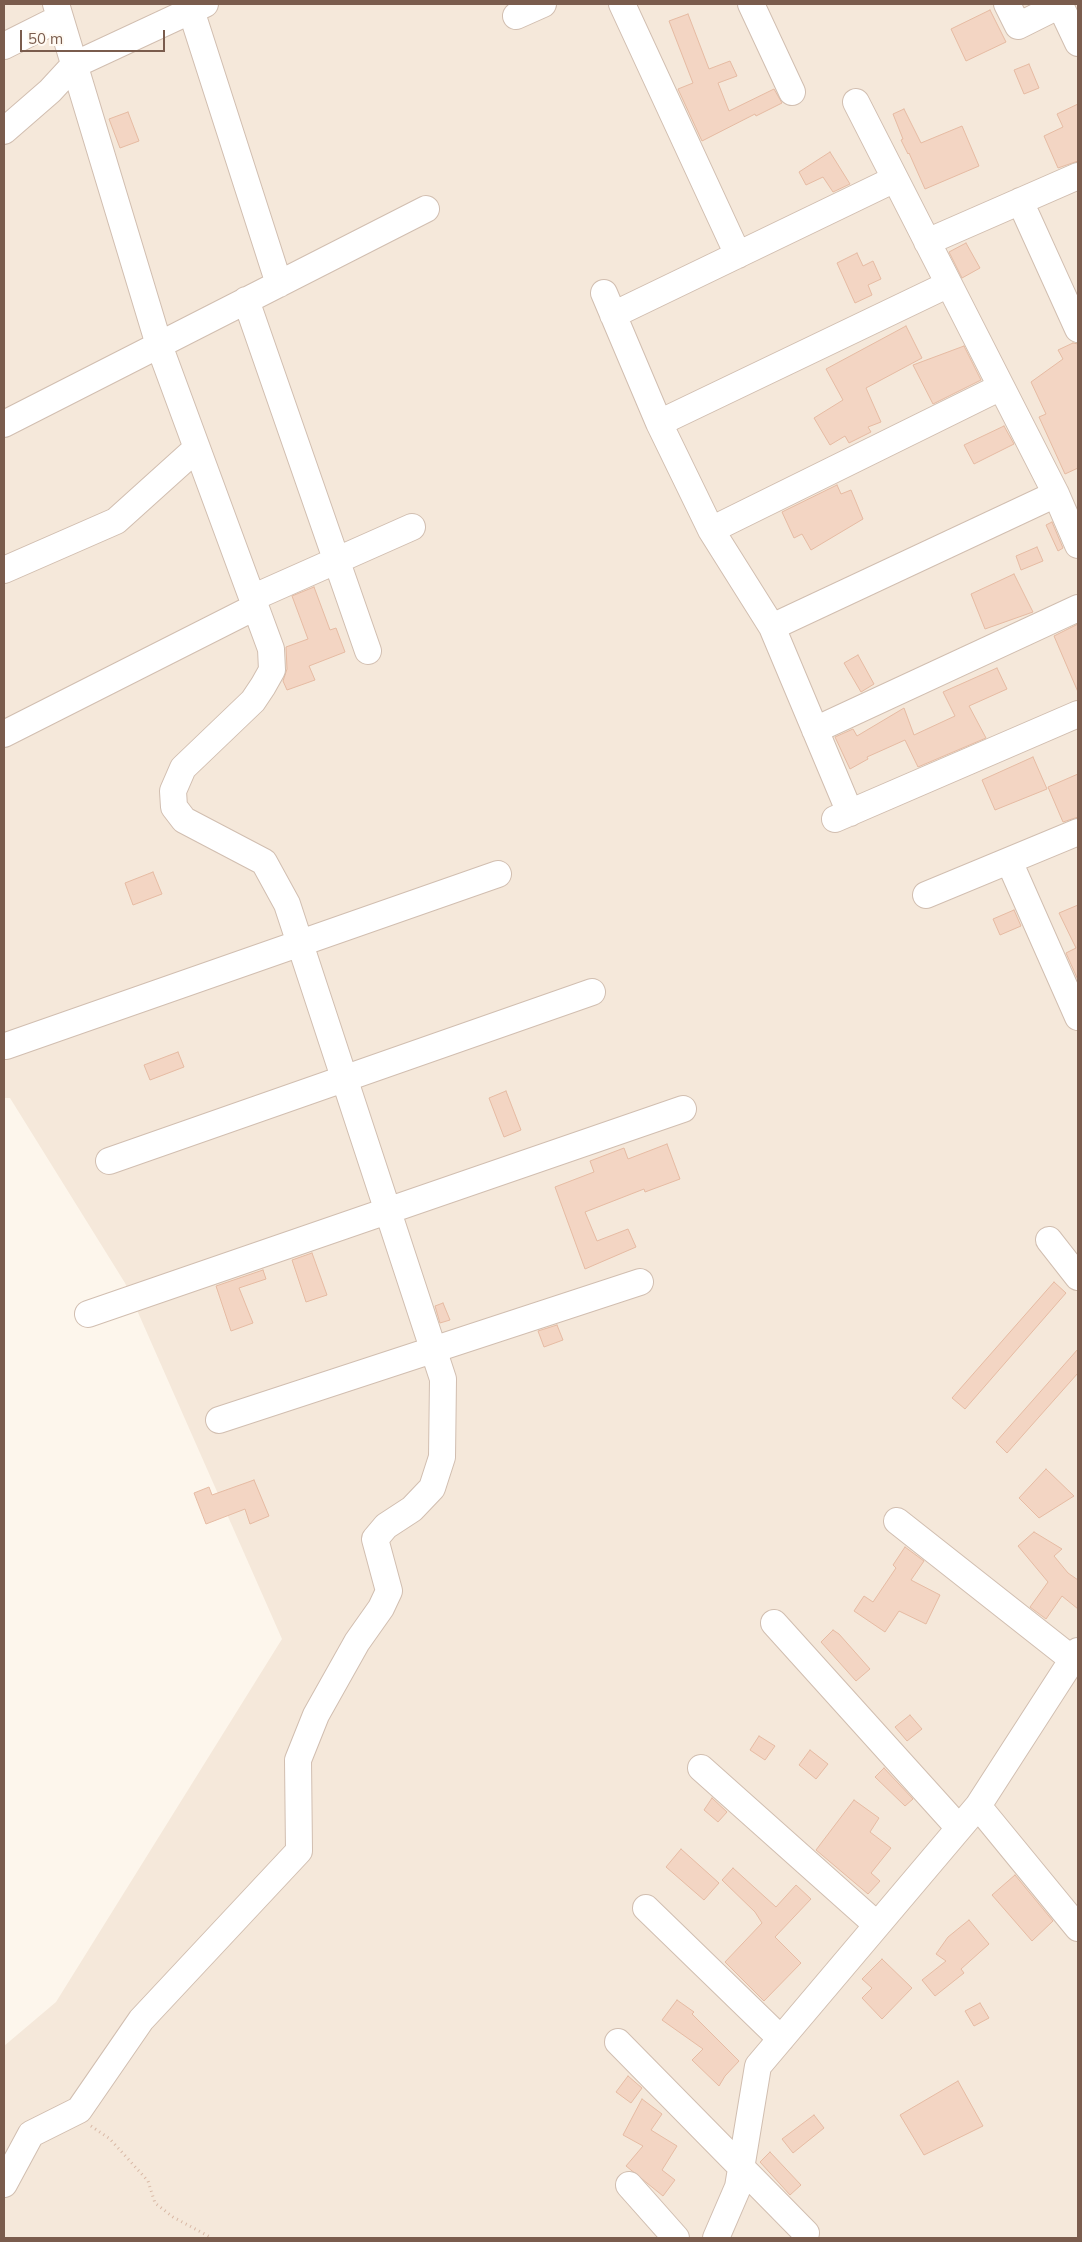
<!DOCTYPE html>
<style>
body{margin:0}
#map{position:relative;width:1082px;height:2242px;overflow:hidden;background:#fdf6ec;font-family:Mulish,sans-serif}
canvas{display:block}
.frame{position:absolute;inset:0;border:5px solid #7a5c4d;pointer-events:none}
.scale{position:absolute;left:20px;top:30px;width:145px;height:22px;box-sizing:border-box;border:2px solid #7a5c4d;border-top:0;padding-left:6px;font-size:15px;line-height:18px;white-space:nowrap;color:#7a5c4d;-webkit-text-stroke:4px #fffaf3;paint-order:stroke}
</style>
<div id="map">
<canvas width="1082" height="2242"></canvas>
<div class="frame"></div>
<div class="scale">50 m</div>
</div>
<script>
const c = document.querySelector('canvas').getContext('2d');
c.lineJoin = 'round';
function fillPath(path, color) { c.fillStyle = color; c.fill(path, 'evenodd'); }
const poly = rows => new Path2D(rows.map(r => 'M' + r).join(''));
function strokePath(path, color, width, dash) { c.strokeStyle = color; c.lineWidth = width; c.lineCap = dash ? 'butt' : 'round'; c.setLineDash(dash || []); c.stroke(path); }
fillPath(poly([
 [4,4,1078,4,1078,2238,4,2238,4,2046,56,2002,282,1639,125,1283,10,1098,4,1098]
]), '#f5e8da');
const building = poly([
 [990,10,1006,42,966,61,951,29,990,10],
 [688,14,709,69,730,61,737,76,718,83,729,111,774,89,782,103,756,116,755,114,702,141,678,89,693,83,669,21,688,14],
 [1029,64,1039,88,1024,94,1014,70,1029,64],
 [1078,104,1078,161,1058,168,1044,136,1063,127,1057,114,1078,104],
 [904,109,921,143,962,126,979,166,925,189,909,153,908,154,901,140,903,139,893,114,904,109],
 [128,112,139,141,120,148,109,119,128,112],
 [830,152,850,184,833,192,823,177,806,185,799,172,830,152],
 [966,243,980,268,962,278,949,252,966,243],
 [857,253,863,266,873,261,881,279,868,285,872,295,855,303,837,263,857,253],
 [906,326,922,358,866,388,881,422,868,427,871,432,849,443,845,436,830,445,814,418,843,400,826,369,906,326],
 [1073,343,1078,344,1078,468,1065,474,1039,417,1046,414,1031,382,1063,359,1058,350,1073,343],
 [964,346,981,380,933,404,913,365,964,346],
 [1004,426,1014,444,974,464,964,445,1004,426],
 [837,485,841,494,851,490,863,519,811,550,802,534,794,538,782,512,837,485],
 [1052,522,1063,548,1058,551,1046,525,1052,522],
 [1037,547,1043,561,1021,570,1016,556,1037,547],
 [1014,574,1033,612,985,629,971,594,1014,574],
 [314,587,330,630,336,628,345,652,309,666,315,680,287,690,283,681,287,669,286,647,308,639,292,596,314,587],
 [1078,624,1078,692,1054,636,1078,624],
 [858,655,874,684,861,692,844,663,858,655],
 [997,668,1007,689,969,706,986,738,918,767,905,740,867,757,868,759,850,769,835,737,853,729,857,736,904,708,914,735,955,716,943,692,997,668],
 [1033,757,1047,789,995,810,982,780,1033,757],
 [1078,774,1078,817,1063,822,1048,787,1078,774],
 [153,872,162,894,133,905,125,883,153,872],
 [1078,905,1078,980,1066,953,1076,948,1059,913,1078,905],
 [1014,910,1021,926,1000,935,993,919,1014,910],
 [178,1052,184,1067,150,1080,144,1065,178,1052],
 [506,1091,521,1130,504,1137,489,1098,506,1091],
 [667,1144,680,1179,645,1192,644,1189,585,1212,597,1241,628,1229,636,1247,585,1269,555,1187,594,1172,590,1161,624,1148,628,1159,667,1144],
 [312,1253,327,1295,306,1302,292,1260,312,1253],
 [263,1270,266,1279,239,1288,253,1323,231,1331,216,1286,263,1270],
 [1054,1282,1066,1293,965,1409,952,1398,1054,1282],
 [443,1303,450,1320,440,1323,435,1306,443,1303],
 [557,1325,563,1340,544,1347,538,1331,557,1325],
 [1078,1349,1078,1373,1007,1453,996,1442,1078,1349],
 [1046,1469,1074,1496,1039,1518,1019,1498,1046,1469],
 [254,1480,269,1516,250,1524,245,1509,206,1524,194,1493,209,1487,212,1495,254,1480],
 [1034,1532,1062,1549,1054,1556,1068,1573,1078,1580,1078,1609,1062,1596,1046,1619,1030,1607,1048,1582,1018,1546,1034,1532],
 [905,1547,924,1561,911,1580,940,1595,926,1624,899,1611,885,1632,854,1611,864,1596,873,1602,896,1568,893,1565,905,1547],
 [833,1630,839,1634,870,1669,856,1681,821,1642,833,1630],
 [910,1715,922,1729,907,1741,895,1727,910,1715],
 [759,1736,775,1746,765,1760,750,1750,759,1736],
 [810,1750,828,1764,816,1779,799,1765,810,1750],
 [884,1768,913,1799,905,1806,875,1777,884,1768],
 [712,1798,727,1812,718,1822,704,1810,712,1798],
 [854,1800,879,1818,870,1832,891,1848,871,1873,880,1881,868,1894,816,1850,854,1800],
 [681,1849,719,1883,704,1900,666,1867,681,1849],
 [733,1868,776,1907,796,1885,811,1899,775,1937,801,1963,764,2001,725,1962,762,1923,755,1912,722,1880,733,1868],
 [1015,1875,1053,1921,1032,1941,992,1895,1015,1875],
 [969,1920,989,1944,961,1969,964,1973,935,1996,922,1980,946,1961,936,1954,948,1937,969,1920],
 [882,1959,912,1988,882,2019,862,1998,872,1988,862,1979,882,1959],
 [677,2000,694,2012,692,2014,739,2061,725,2076,719,2086,692,2060,703,2049,662,2020,677,2000],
 [980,2003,989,2018,974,2026,965,2011,980,2003],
 [628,2076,642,2088,631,2103,616,2092,628,2076],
 [958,2081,983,2126,924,2155,900,2115,958,2081],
 [642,2099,662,2114,651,2130,677,2146,662,2170,675,2180,663,2196,626,2166,643,2146,623,2135,642,2099],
 [814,2115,824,2128,793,2153,782,2139,814,2115],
 [770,2152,801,2185,790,2195,760,2162,770,2152]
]);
fillPath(building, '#f3d5c3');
strokePath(building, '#e6bba3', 1);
const minor = poly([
 [622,4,738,255],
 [751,4,792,92],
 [1007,4,1018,26,1060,5,1078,43],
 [191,10,279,284],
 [516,16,543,4],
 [4,46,60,18],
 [856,102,1056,494,1078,545],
 [4,131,50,91,74,65,205,4],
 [1020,201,1078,329],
 [927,242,1078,176],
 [604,293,659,423,711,530,772,627,850,813],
 [246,300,368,651],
 [613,315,895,179],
 [659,423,949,284],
 [4,424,426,209],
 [711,530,1001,387],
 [4,570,116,521,197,448],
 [252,598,412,527],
 [772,627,1056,494],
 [815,730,1078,608],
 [4,734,255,607],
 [835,819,1078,714],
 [1009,861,1078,1017],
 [926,895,1078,832],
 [6,1046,498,874],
 [109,1161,592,992],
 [1049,1240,1078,1277],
 [88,1314,683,1109],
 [219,1420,640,1282],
 [897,1521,1072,1659],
 [774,1623,959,1828],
 [701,1768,877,1925],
 [978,1806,1078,1928],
 [646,1908,781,2039],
 [618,2042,806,2233],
 [4,2184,31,2134,79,2110,141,2020,299,1851,298,1760,316,1715,357,1642,381,1608,389,1591,375,1539,386,1526,412,1509,432,1488,442,1457,443,1379,287,904,264,862,184,820,174,807,173,791,183,768,253,701,263,686,272,670,271,649,159,345,56,4],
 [629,2185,676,2238],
 [716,2238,738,2187,758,2066,978,1806,1078,1651]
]);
strokePath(minor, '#d1beb0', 28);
strokePath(poly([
 [91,2126,110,2139,148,2181,155,2203,173,2217,212,2238]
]), '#d9b8a5', 3, [1, 4]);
strokePath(minor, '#fff', 26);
</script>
